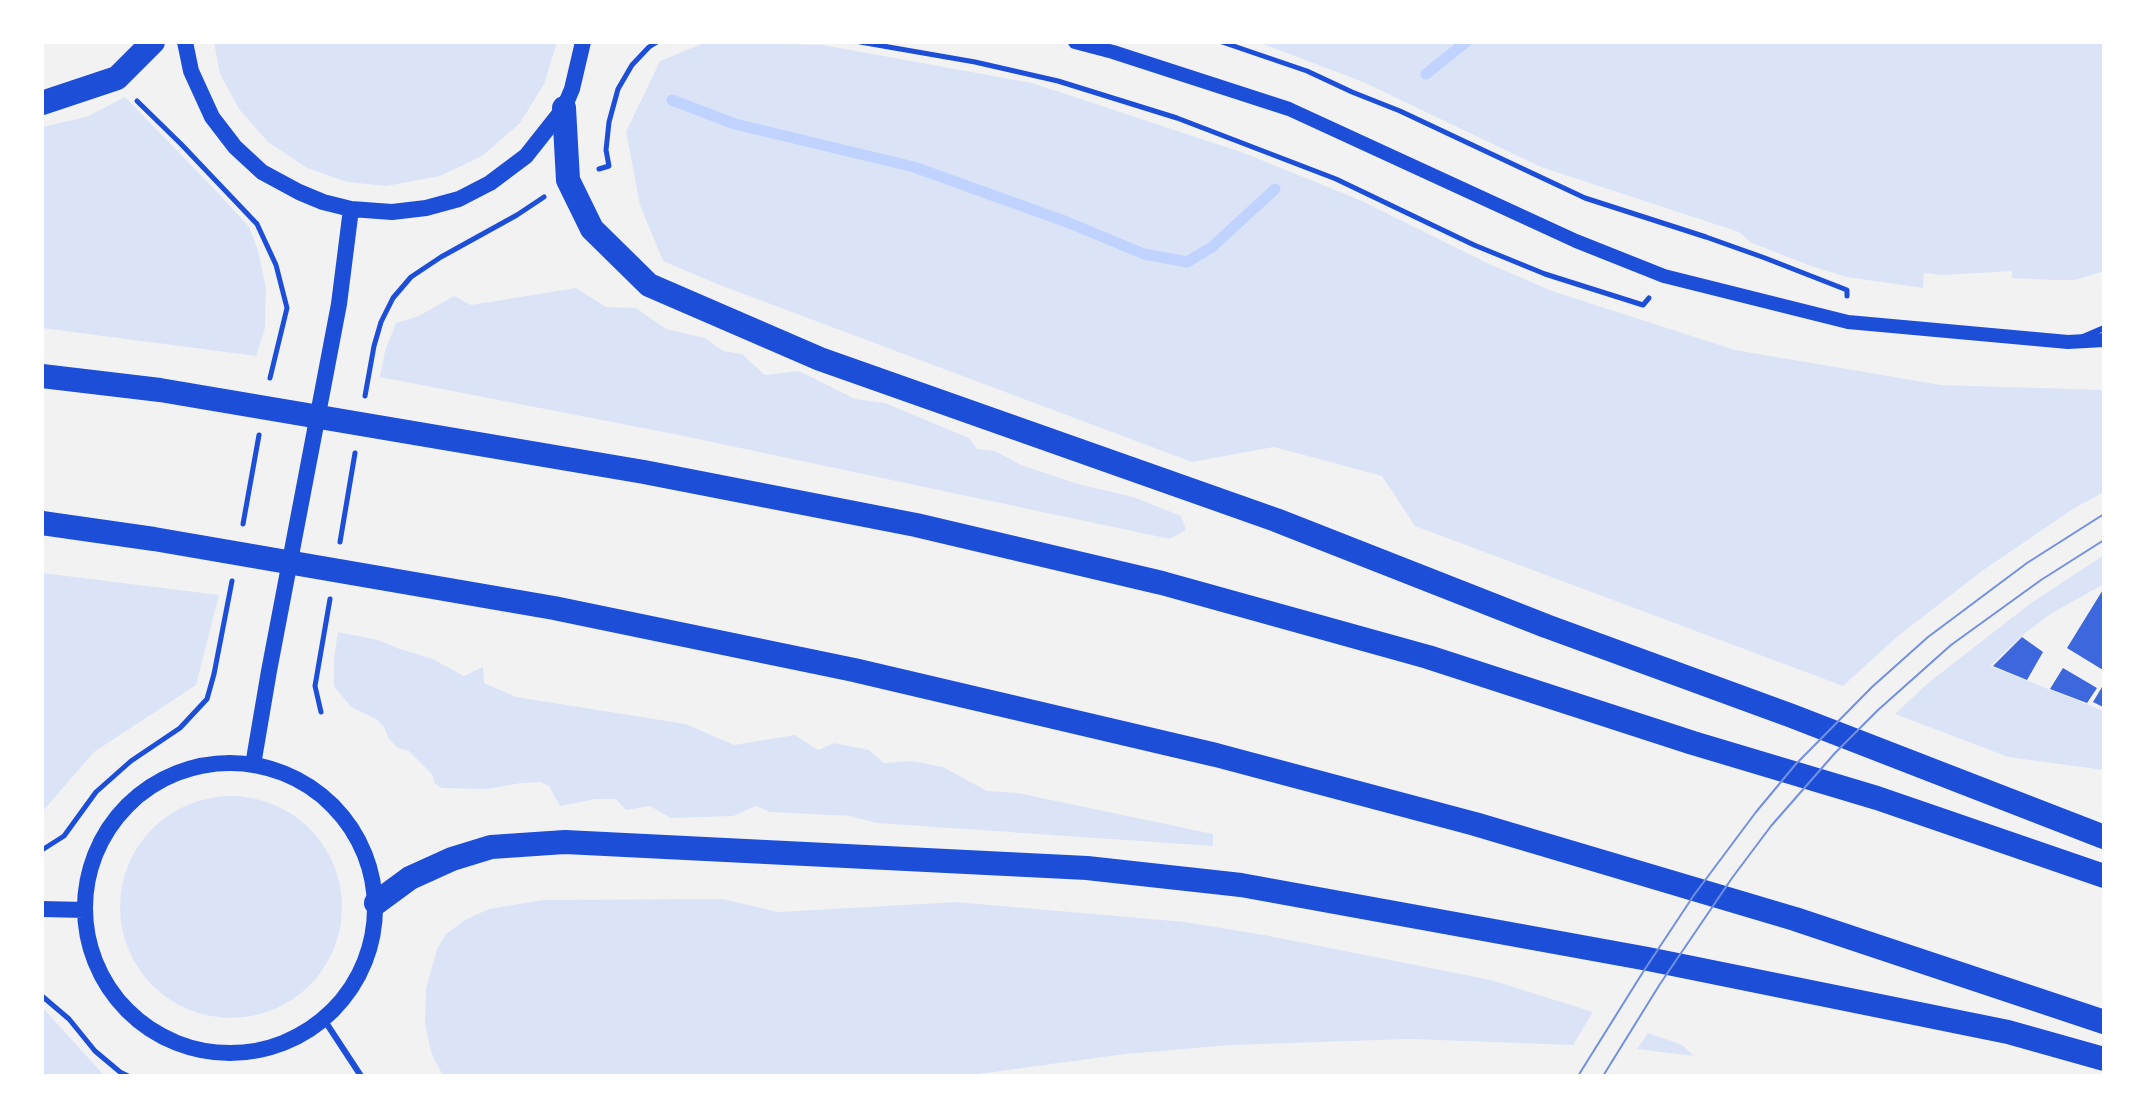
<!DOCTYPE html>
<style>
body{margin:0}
#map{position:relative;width:2146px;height:1118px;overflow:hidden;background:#f2f2f2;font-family:Lato,sans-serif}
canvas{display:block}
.frame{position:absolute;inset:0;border:44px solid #fff;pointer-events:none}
</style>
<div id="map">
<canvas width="2146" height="1118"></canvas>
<div class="frame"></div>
</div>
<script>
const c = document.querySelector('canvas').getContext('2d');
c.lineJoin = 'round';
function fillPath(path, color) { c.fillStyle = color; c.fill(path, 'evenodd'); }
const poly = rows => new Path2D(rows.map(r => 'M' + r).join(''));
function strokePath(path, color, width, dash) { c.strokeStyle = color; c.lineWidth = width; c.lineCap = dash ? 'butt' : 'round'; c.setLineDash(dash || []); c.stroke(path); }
fillPath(poly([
 [214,42,557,42,544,84,520,123,482,156,440,176,386,186,347,182,307,168,268,142,239,109,220,74],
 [706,42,823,45,1032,83,1244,153,1362,201,1487,263,1552,291,1735,350,1941,385,2104,390,2104,492,2073,509,1982,571,1898,636,1843,686,1415,526,1382,476,1274,447,1192,462,717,284,663,261,640,205,626,132,660,61],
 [1258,42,2104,42,2104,271,2075,280,2056,280,2012,278,2012,271,1944,275,1924,273,1923,288,1847,277,1811,266,1752,243,1739,232,1541,167,1363,82],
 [125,97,220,195,249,227,258,250,266,288,265,328,256,356,42,328,42,127,86,117],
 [576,288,606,307,636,308,666,329,705,338,723,351,742,354,765,375,799,371,855,399,885,403,969,438,977,449,995,451,1021,465,1078,484,1133,497,1181,516,1186,530,1170,539,679,435,380,377,385,351,396,323,419,316,454,296,471,305],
 [2104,555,2104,584,2052,613,2025,633,1990,666,2104,711,2104,770,2008,757,1895,714,1928,683,2031,603],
 [42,573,219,595,196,685,94,752,42,812],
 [338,632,378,640,400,649,433,659,464,676,483,667,484,683,516,697,686,724,734,745,795,735,818,750,834,743,869,750,884,763,912,761,943,767,987,791,1018,793,1213,834,1213,846,877,823,850,816,770,812,756,806,733,816,671,818,650,806,626,810,616,799,595,799,560,806,549,786,540,782,521,783,488,789,442,788,435,784,432,774,409,751,398,748,389,739,384,727,376,719,351,707,334,686,334,658],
 '120 907a111 111 0 1 1 222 0a111 111 0 1 1-222 0Z',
 [723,899,778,912,956,902,1185,922,1264,935,1491,980,1593,1012,1573,1045,1410,1039,1231,1045,1125,1054,964,1076,443,1076,431,1052,425,1023,426,989,437,949,446,934,465,920,489,909,543,900],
 [42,1007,102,1073,106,1076,42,1076],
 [1648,1033,1682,1045,1694,1056,1637,1049]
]), '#dbe4f7');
strokePath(poly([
 [1426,74,1466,42],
 [672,100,735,124,914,167,1067,222,1144,254,1187,262,1212,247,1275,189]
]), '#bfd3fe', 11);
fillPath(poly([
 [2104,588,2104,669,2103,670,2067,648],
 [2022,637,2043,652,2027,680,1993,666],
 [2063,668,2097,688,2087,703,2050,689],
 [2102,687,2104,688,2103,707,2093,702]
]), '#3d67dc');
strokePath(poly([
 [860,42,975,62,1058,81,1177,118,1336,179,1474,245,1545,274,1643,305,1649,298],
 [1222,42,1307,71,1352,92,1400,111,1585,198,1706,237,1765,258,1847,290,1847,296],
 [137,101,181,144,257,224,276,265,287,308,270,378],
 [599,169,609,166,606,150,609,122,618,89,632,65,649,47,657,42],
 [365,396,374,346,381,322,393,298,411,277,441,257,517,215,544,197],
 [243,524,259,435],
 [340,542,355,453],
 [321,712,315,686,330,599],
 [42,850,64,836,96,792,131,761,180,728,207,699,214,674,232,581],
 [42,996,69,1019,95,1051,120,1072,128,1076]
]), '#1d4ed8', 5);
strokePath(poly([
 [2083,337,2104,328],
 [323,1018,361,1076]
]), '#1d4ed8', 6);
strokePath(poly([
 [1075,42,1113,52,1289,109,1576,241,1664,276,1848,322,2068,342,2104,340]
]), '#1d4ed8', 14);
strokePath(poly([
 [185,42,191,71,212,117,235,147,262,172,299,192,323,202,351,209,392,212,426,208,459,199,490,183,526,156,564,108,572,89,583,42],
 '85 908a145 145 0 1 1 290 0a145 145 0 1 1-290 0Z',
 [253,765,269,671,339,304,351,209],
 [42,909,85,910]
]), '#1d4ed8', 16);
strokePath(poly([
 [42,103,117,78,153,42],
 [564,108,568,180,592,229,649,285,820,359,1276,520,1546,626,1792,716,2104,837],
 [42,376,160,390,644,472,916,525,1162,583,1428,657,1693,743,1877,798,2104,876],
 [42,523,154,539,554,608,854,670,1216,755,1475,824,1795,919,2104,1022],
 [376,903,410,878,452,859,491,847,565,842,1087,868,1241,885,1648,959,2008,1032,2104,1059]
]), '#1d4ed8', 24);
strokePath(poly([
 [1578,1076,1643,972,1694,895,1756,812,1795,765,1872,687,1928,637,2027,563,2104,514],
 [1603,1076,1660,984,1732,878,1771,826,1835,753,1878,710,1951,645,2041,580,2104,540]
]), '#7290e2', 2);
</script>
